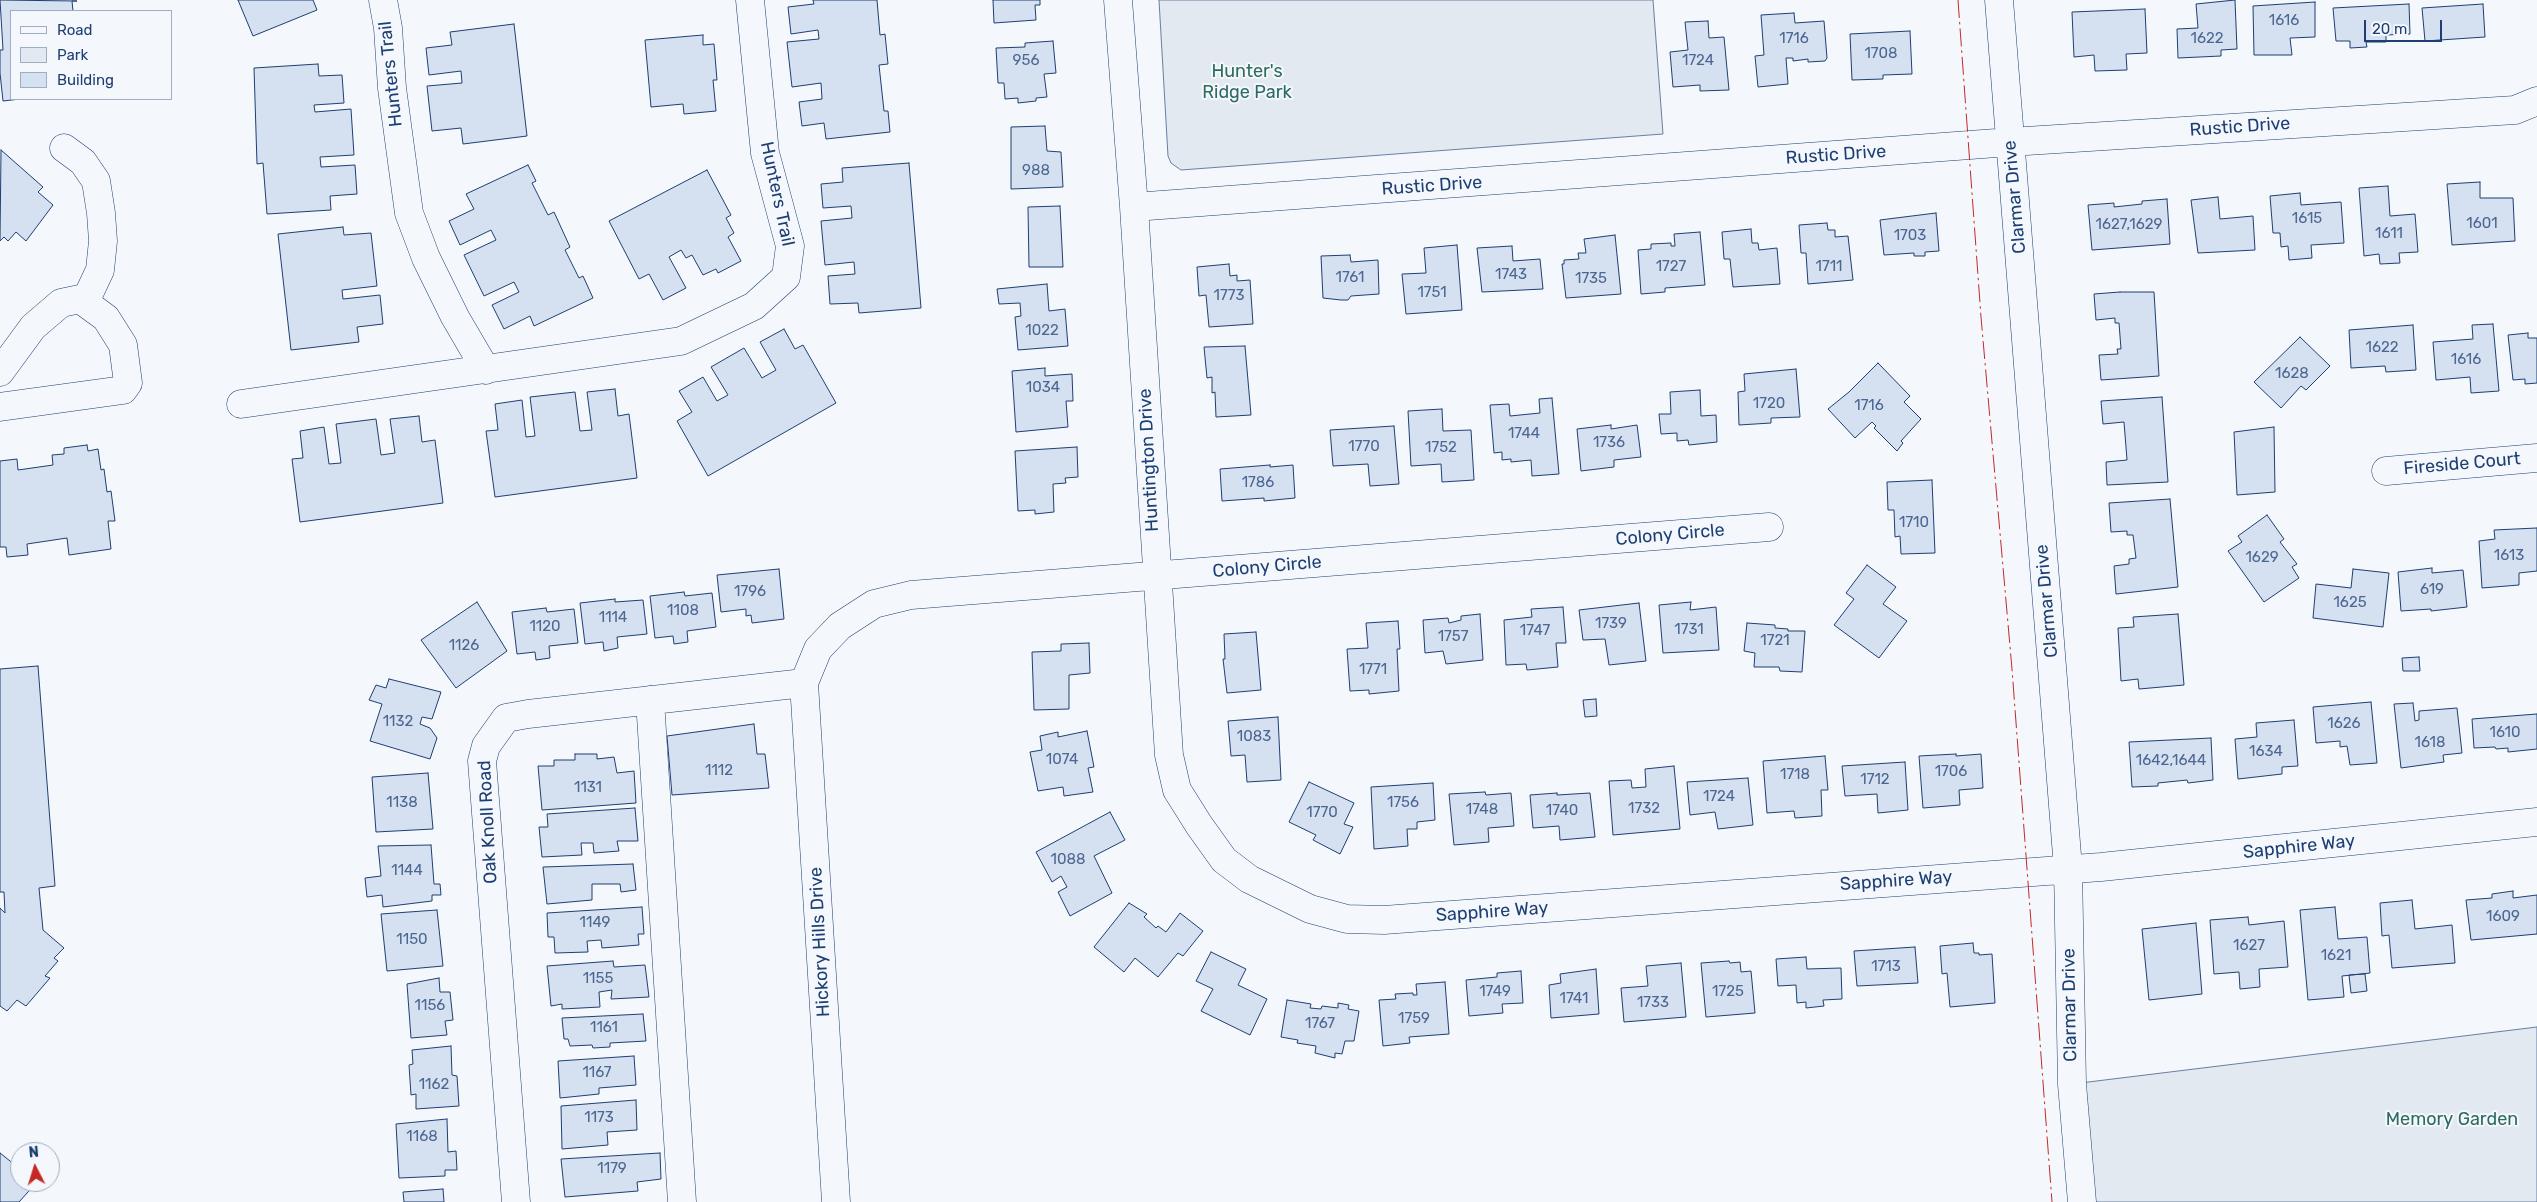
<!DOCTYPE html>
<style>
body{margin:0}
#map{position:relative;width:2537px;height:1202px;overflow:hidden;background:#f4f7fb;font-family:Rubik,sans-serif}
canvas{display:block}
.legend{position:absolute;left:10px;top:10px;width:162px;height:90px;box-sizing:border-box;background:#f4f7fb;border:1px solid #9eadc5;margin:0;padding:6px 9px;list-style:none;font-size:15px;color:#1d3f73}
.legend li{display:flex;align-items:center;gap:10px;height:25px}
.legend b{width:25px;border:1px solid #9eadc5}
.north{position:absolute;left:10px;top:1142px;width:50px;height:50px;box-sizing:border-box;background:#f4f7fb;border:1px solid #9eadc5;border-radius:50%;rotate:355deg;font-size:14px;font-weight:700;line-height:20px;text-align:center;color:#1d3f73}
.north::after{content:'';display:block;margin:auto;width:18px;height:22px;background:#c62828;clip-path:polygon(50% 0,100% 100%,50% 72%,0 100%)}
.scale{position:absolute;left:2364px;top:20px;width:78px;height:22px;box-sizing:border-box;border:2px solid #1d3f73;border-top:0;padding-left:6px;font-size:15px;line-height:18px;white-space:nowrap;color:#1d3f73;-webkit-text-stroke:4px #f4f7fb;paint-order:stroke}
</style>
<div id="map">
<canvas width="2537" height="1202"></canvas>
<ul class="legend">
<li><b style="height:6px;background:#f4f7fb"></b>Road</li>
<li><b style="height:14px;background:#e3e9f0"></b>Park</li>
<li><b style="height:14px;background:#d5e0f0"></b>Building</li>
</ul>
<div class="north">N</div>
<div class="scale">20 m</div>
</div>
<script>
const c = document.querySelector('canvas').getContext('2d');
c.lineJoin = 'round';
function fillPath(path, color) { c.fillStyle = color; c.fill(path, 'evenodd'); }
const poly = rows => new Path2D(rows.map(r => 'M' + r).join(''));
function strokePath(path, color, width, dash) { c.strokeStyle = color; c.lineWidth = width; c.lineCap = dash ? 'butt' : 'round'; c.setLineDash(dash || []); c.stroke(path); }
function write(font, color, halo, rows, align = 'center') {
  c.font = font + ' Rubik,sans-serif'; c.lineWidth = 4; c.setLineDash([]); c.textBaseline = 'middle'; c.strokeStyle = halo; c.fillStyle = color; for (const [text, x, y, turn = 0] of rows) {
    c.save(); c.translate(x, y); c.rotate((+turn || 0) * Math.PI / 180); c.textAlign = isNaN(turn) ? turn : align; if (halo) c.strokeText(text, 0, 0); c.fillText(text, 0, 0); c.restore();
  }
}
const green = poly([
 [1159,0,1653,0,1663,134,1181,170,1171,163,1168,156,1159,0],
 [2537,1027,2537,1202,2082,1202,2072,1084,2537,1027]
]);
fillPath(green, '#e3e9f0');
strokePath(green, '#687fa3', 1);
const building = poly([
 [0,0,77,1,72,1,73,11,11,11,11,99,20,99,3,101,0,73,0,50,3,50,0,0],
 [238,0,313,0,317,10,253,36,238,0],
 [813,0,877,0,880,35,885,34,888,64,879,65,884,111,888,111,890,132,826,139,824,123,802,126,799,102,822,99,821,83,792,87,787,42,819,39,818,30,791,34,788,7,814,4,813,0],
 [993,0,1040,0,1040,5,1035,5,1036,20,994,23,993,0],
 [2235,0,2237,49,2221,50,2221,56,2178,58,2177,29,2198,28,2196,4,2235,0],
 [2315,2,2315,37,2290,38,2292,55,2254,55,2253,6,2315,2],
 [2409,4,2410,34,2386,35,2386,42,2366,42,2367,47,2350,48,2350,41,2336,41,2333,8,2409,4],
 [2483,4,2485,37,2425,41,2422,8,2483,4],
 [2145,9,2147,53,2126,54,2127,70,2095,71,2094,55,2074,57,2072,12,2145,9],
 [1794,13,1795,23,1824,21,1827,58,1825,61,1808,62,1808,59,1793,61,1793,58,1786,58,1788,84,1758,87,1755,56,1764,55,1761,15,1794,13],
 [1708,21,1709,38,1724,37,1729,90,1700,91,1700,85,1673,87,1670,52,1688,50,1685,22,1708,21],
 [514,24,527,136,463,144,461,128,432,131,427,86,462,83,461,71,429,75,426,48,452,45,450,32,514,24],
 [1910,31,1912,74,1883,75,1883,79,1852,80,1850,34,1910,31],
 [703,35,703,45,714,44,717,80,713,80,716,111,684,114,683,104,651,107,645,40,703,35],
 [1053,41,1056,73,1044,74,1047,97,1036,98,1036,101,1018,103,1018,98,1005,99,1004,83,998,83,996,48,1025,47,1025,43,1053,41],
 [318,64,319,76,342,75,344,103,314,105,315,112,351,109,354,155,320,157,321,167,355,165,357,194,330,196,331,210,267,214,263,163,257,164,254,68,318,64],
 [1045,126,1047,151,1061,152,1063,187,1011,189,1011,127,1045,126],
 [1,150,43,187,38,192,53,205,26,241,16,232,8,241,4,237,0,241,1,150],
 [909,163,921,308,859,313,858,303,830,304,828,276,855,274,854,262,825,265,821,221,852,218,851,206,823,208,821,184,843,182,842,168,909,163],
 [528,165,536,181,532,183,548,215,554,212,570,247,565,250,579,278,583,276,593,298,534,326,530,316,504,329,492,305,519,292,514,282,484,296,464,255,496,240,491,230,460,245,449,221,474,209,466,194,528,165],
 [707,170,731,215,726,218,734,233,728,237,741,261,718,273,716,269,703,275,692,255,686,258,681,250,669,257,686,288,663,300,649,274,639,279,609,221,707,170],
 [2480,182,2480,198,2513,198,2515,241,2452,245,2447,184,2480,182],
 [2388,186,2390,216,2415,214,2418,252,2399,253,2400,263,2380,264,2379,254,2364,256,2359,188,2388,186],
 [2300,193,2301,205,2341,202,2344,243,2311,245,2312,258,2289,260,2288,246,2281,247,2280,233,2273,233,2270,196,2300,193],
 [2218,197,2220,219,2253,216,2255,250,2198,253,2191,200,2218,197],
 [2167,199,2170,244,2092,250,2088,205,2114,203,2114,207,2142,204,2142,201,2167,199],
 [1060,206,1063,267,1029,267,1028,207,1060,206],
 [1936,213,1939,251,1925,252,1925,256,1914,256,1914,253,1884,255,1880,220,1936,213],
 [1827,223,1828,230,1835,230,1835,237,1848,236,1853,280,1808,284,1806,253,1801,253,1799,225,1827,223],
 [343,227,344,235,371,233,377,286,342,290,343,299,380,295,383,324,357,327,359,342,291,350,278,234,343,227],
 [1751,229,1752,243,1758,243,1759,250,1777,248,1780,284,1733,287,1730,259,1724,259,1722,232,1751,229],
 [1700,232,1705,285,1665,288,1665,292,1641,294,1638,250,1651,249,1651,244,1671,243,1671,246,1675,246,1674,234,1700,232],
 [1615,235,1621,294,1566,298,1562,264,1564,264,1564,260,1579,259,1578,253,1586,253,1584,239,1615,235],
 [1457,245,1462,310,1406,314,1402,274,1426,273,1424,248,1457,245],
 [1512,246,1513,261,1540,259,1543,289,1482,292,1477,248,1512,246],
 [1350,255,1351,262,1378,260,1379,294,1351,296,1348,300,1341,300,1323,298,1321,256,1350,255],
 [1229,264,1230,276,1237,275,1237,281,1250,280,1253,324,1209,327,1206,295,1199,296,1197,267,1229,264],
 [1047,284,1049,311,1065,309,1068,346,1018,350,1015,317,1021,316,1020,303,999,304,997,289,1047,284],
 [2120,292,2154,292,2159,376,2101,380,2099,355,2118,354,2117,349,2121,349,2119,323,2115,323,2115,318,2096,320,2094,294,2120,292],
 [2493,324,2499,391,2471,393,2470,377,2436,380,2433,342,2473,339,2472,325,2493,324],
 [2413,325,2416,370,2386,372,2385,366,2351,368,2349,330,2413,325],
 [784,329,795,349,803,345,836,403,708,476,677,421,692,412,679,391,703,377,717,401,728,395,711,367,744,348,762,378,776,370,760,342,784,329],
 [2528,333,2528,338,2537,338,2537,383,2525,384,2525,379,2513,380,2508,335,2528,333],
 [2300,337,2330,366,2306,390,2301,386,2281,408,2254,382,2300,337],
 [1245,346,1251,415,1216,417,1215,392,1212,393,1212,377,1207,378,1204,347,1245,346],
 [1878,363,1910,396,1904,402,1921,419,1901,441,1903,443,1897,451,1874,428,1876,426,1872,422,1855,438,1828,409,1849,392,1878,363],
 [1045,368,1045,376,1072,374,1073,401,1066,401,1068,427,1016,432,1012,371,1045,368],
 [1796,369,1800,417,1771,418,1771,423,1739,425,1738,392,1745,391,1744,374,1796,369],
 [615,389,618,416,629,414,637,478,495,497,486,431,498,430,495,404,522,400,526,437,535,436,530,397,575,392,580,431,592,430,587,392,615,389],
 [1700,390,1701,416,1716,415,1717,442,1689,445,1688,440,1677,441,1677,433,1661,434,1659,414,1671,414,1670,392,1700,390],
 [2162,397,2168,482,2107,485,2106,462,2127,460,2124,422,2103,424,2101,401,2162,397],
 [1552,398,1559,474,1532,476,1531,460,1511,462,1511,459,1502,460,1502,452,1494,453,1490,405,1509,404,1510,416,1540,413,1539,399,1552,398],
 [1442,409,1443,431,1471,430,1474,480,1442,482,1441,464,1411,466,1408,411,1442,409],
 [419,416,422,442,435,440,443,503,300,522,292,459,303,458,300,431,324,427,329,464,341,463,336,424,376,419,381,455,395,453,390,419,419,416],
 [1611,425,1611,429,1637,425,1641,457,1614,460,1614,467,1581,471,1577,429,1611,425],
 [1394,426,1399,484,1370,486,1368,464,1333,466,1330,430,1394,426],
 [2274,427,2275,492,2237,495,2234,432,2274,427],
 [87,445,88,451,98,449,101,470,104,469,107,492,111,491,115,521,108,521,111,549,69,555,67,538,27,544,28,555,7,557,6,547,0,547,0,461,17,459,18,470,53,465,52,455,64,454,64,448,87,445],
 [1077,447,1078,477,1065,478,1066,483,1053,484,1054,512,1035,514,1035,510,1018,511,1015,451,1077,447],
 [1270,465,1270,467,1293,465,1295,498,1264,501,1264,498,1222,501,1220,469,1270,465],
 [1932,480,1935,553,1901,554,1900,536,1895,537,1894,510,1888,510,1887,482,1932,480],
 [2170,499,2178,587,2116,594,2114,566,2129,564,2129,559,2136,558,2133,535,2127,535,2127,531,2111,532,2109,503,2170,499],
 [2267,515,2284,539,2280,542,2297,564,2292,567,2299,578,2264,602,2228,551,2242,542,2238,536,2267,515],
 [2537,528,2537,571,2519,573,2519,585,2482,588,2479,541,2495,539,2494,530,2537,528],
 [1867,565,1896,587,1883,604,1907,621,1879,658,1834,625,1854,599,1846,593,1867,565],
 [2432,568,2432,573,2463,570,2467,607,2431,611,2431,609,2401,611,2398,572,2432,568],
 [779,569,784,619,752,623,751,615,746,616,746,609,721,612,717,575,779,569],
 [2353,569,2389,573,2383,627,2313,618,2316,584,2351,588,2353,569],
 [684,592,685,596,712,593,716,627,687,631,688,642,674,644,673,636,655,638,650,596,684,592],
 [615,599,615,602,643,600,647,634,617,637,618,648,604,651,603,642,585,644,580,603,615,599],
 [477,602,507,651,456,688,421,640,477,602],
 [1691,602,1690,610,1716,607,1719,650,1663,653,1659,605,1691,602],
 [1639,603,1646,661,1609,665,1605,639,1583,640,1579,610,1639,603],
 [1563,607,1566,643,1556,643,1558,667,1527,670,1526,664,1506,665,1504,620,1532,617,1531,609,1563,607],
 [546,608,547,612,574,609,578,643,549,646,550,658,536,660,535,652,517,654,512,612,546,608],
 [1480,614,1483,660,1446,664,1443,651,1425,653,1423,620,1448,618,1449,623,1461,620,1461,616,1480,614],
 [2178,614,2184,685,2139,689,2138,679,2121,681,2118,628,2134,627,2133,617,2178,614],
 [1398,621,1400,649,1397,649,1399,691,1369,694,1369,690,1350,691,1347,649,1368,648,1366,623,1398,621],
 [1747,623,1775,625,1775,628,1788,629,1788,631,1805,631,1802,672,1780,671,1779,667,1754,667,1755,653,1744,651,1747,623],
 [1256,632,1261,690,1227,693,1223,659,1225,659,1224,634,1256,632],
 [1089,643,1090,673,1069,675,1069,709,1034,710,1032,652,1061,651,1061,644,1089,643],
 [2419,657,2420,671,2403,671,2402,658,2419,657],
 [38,666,55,886,39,888,43,930,64,948,54,958,58,961,45,976,50,978,26,1006,17,1000,7,1011,0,1006,0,908,5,913,4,892,0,892,0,669,38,666],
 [389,679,441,692,432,719,422,717,420,724,430,728,437,738,430,759,370,741,382,704,369,700,376,685,386,688,389,679],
 [1596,699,1597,716,1585,717,1583,700,1596,699],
 [2371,702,2377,763,2350,765,2347,746,2340,747,2340,741,2316,743,2313,707,2371,702],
 [2413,703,2415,721,2419,720,2419,711,2457,708,2462,753,2443,755,2444,762,2401,768,2394,704,2413,703],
 [2537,714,2537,749,2508,752,2508,748,2496,749,2495,747,2474,748,2472,719,2537,714],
 [1278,717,1281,780,1247,782,1245,755,1231,756,1228,721,1278,717],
 [2294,720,2298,766,2282,767,2282,774,2238,779,2235,739,2257,737,2256,723,2294,720],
 [754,724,757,754,765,754,769,788,672,795,667,736,754,724],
 [1087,731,1094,767,1088,768,1093,792,1064,796,1063,787,1038,791,1030,752,1042,750,1040,736,1058,732,1058,737,1087,731],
 [2211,738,2213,780,2188,783,2187,780,2158,783,2158,786,2132,787,2129,742,2211,738],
 [575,754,597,754,597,759,614,757,617,773,634,771,636,803,542,810,538,766,554,766,554,760,575,760,575,754],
 [1956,754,1956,756,1981,754,1983,788,1959,790,1960,805,1923,808,1919,756,1956,754],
 [1825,756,1828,790,1821,790,1822,816,1795,818,1794,811,1767,813,1763,761,1825,756],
 [1905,762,1908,810,1878,813,1877,794,1845,796,1842,766,1905,762],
 [1674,766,1680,829,1613,835,1609,781,1631,780,1632,788,1646,787,1645,769,1674,766],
 [428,773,433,829,376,832,372,777,428,773],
 [1748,778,1753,825,1718,829,1715,812,1690,815,1687,782,1748,778],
 [1309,782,1354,803,1344,824,1353,827,1340,854,1313,840,1316,835,1289,822,1309,782],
 [1433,783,1435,820,1417,822,1417,829,1407,829,1408,846,1374,849,1371,787,1433,783],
 [1485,792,1486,795,1511,793,1514,826,1488,828,1489,842,1454,845,1449,794,1485,792],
 [1557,793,1557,795,1590,793,1595,837,1560,840,1559,826,1533,828,1530,795,1557,793],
 [635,808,638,841,617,841,619,851,594,853,593,843,581,843,582,855,542,857,539,827,548,827,547,814,635,808],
 [1110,812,1125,840,1094,856,1112,893,1070,916,1058,892,1067,887,1061,876,1052,882,1036,852,1110,812],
 [431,845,434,884,440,884,441,895,432,895,432,901,383,907,382,895,367,897,365,878,381,876,378,846,431,845],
 [633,864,636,890,621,892,620,884,592,884,592,900,547,904,543,867,633,864],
 [2513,891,2513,898,2537,895,2537,934,2471,940,2466,900,2492,898,2492,894,2513,891],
 [2412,900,2415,929,2452,925,2455,963,2392,968,2389,935,2382,936,2380,903,2412,900],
 [1129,903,1147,914,1144,917,1156,928,1158,926,1166,932,1180,913,1203,931,1183,956,1178,953,1158,977,1135,958,1124,972,1094,947,1129,903],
 [642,907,644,934,638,934,639,945,602,948,601,940,587,941,588,952,555,953,554,937,548,937,547,913,642,907],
 [2335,907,2338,939,2367,937,2370,973,2342,976,2344,997,2308,1000,2300,910,2335,907],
 [437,910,443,966,387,971,381,914,437,910],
 [2248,917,2249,925,2284,921,2288,967,2259,969,2260,987,2240,989,2239,972,2214,974,2210,920,2248,917],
 [2196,923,2202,994,2149,1000,2142,929,2196,923],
 [1973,943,1974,953,1979,953,1979,955,1992,954,1995,1003,1950,1007,1947,973,1942,974,1940,946,1973,943],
 [1915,947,1918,983,1857,986,1854,951,1915,947],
 [1211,952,1246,969,1238,985,1267,999,1250,1035,1201,1011,1213,989,1196,981,1211,952],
 [1806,957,1807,969,1841,968,1842,999,1823,1000,1824,1006,1806,1008,1806,1002,1797,1003,1796,985,1778,986,1776,959,1806,957],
 [613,961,614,967,645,965,649,997,611,999,612,990,599,992,600,1007,562,1009,562,1004,551,1006,547,966,613,961],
 [1729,961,1730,963,1740,962,1741,972,1751,971,1755,1013,1706,1017,1701,963,1729,961],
 [1681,963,1686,1017,1624,1022,1621,988,1648,986,1646,966,1681,963],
 [1596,969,1599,1014,1551,1018,1549,985,1561,983,1560,974,1596,969],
 [1521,971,1523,1003,1502,1004,1503,1013,1469,1016,1466,980,1497,977,1497,973,1521,971],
 [2365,974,2367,991,2351,993,2349,975,2365,974],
 [439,978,440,992,450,992,453,1020,445,1021,447,1035,411,1038,407,984,439,978],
 [1445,982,1449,1034,1409,1037,1410,1043,1383,1046,1379,1000,1396,999,1395,994,1413,993,1413,995,1417,995,1416,984,1445,982],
 [1287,1000,1311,1004,1310,1008,1321,1009,1322,1006,1338,1008,1338,1003,1349,1005,1348,1009,1359,1011,1354,1041,1345,1041,1342,1054,1335,1053,1335,1058,1315,1053,1316,1046,1297,1043,1298,1040,1281,1037,1287,1000],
 [643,1014,646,1041,610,1043,610,1047,593,1048,592,1045,570,1046,568,1039,564,1039,562,1018,643,1014],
 [451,1046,452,1075,457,1076,459,1106,416,1109,416,1094,411,1095,409,1065,413,1064,412,1050,451,1046],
 [634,1056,636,1085,599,1088,599,1094,560,1098,558,1061,634,1056],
 [636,1100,637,1130,607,1132,608,1145,562,1149,561,1106,636,1100],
 [447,1119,448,1152,456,1151,457,1170,445,1170,445,1176,399,1178,396,1124,447,1119],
 [0,1153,20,1169,20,1182,37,1182,19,1202,0,1202,0,1153],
 [660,1153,661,1179,637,1182,638,1191,565,1197,561,1159,660,1153],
 [443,1189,444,1202,404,1202,403,1192,443,1189]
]);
fillPath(building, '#d5e0f0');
strokePath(building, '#1d3f73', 1);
const minor = poly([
 [383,0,388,28,392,88,409,213,426,258,455,317,486,370],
 [1118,0,1134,207,1169,755,1177,790,1199,825,1224,860,1249,879,1310,909,1347,919,1384,920,2101,867,2537,822],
 [1999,0,2068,868,2072,1084,2082,1202],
 [64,148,83,162,96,181,101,213,103,241,100,270,85,302],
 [1134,207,2010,142,2515,110,2537,101],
 [0,372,33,327,61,303,80,299,106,318,123,345,128,383,123,390,0,407],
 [241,404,681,341,754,306,786,277,790,246,765,153,750,0],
 [2386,471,2537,458],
 [650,700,682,1202],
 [516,1202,482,761,486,746,506,718,528,714,804,683],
 [836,1202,804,683,818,649,840,626,874,604,911,595,1769,527]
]);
strokePath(minor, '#1d3f73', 29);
strokePath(minor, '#f4f7fb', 28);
strokePath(poly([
 [1958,0,1981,317,2012,669,2052,1202]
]), '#c62828', 1, [18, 4, 2.5, 4]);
write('15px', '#4b6792', null, [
 ["1616",2284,21],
 ["1716",1794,39],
 ["1622",2207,39],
 ["1708",1881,54],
 ["956",1026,61],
 ["1724",1698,61],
 ["988",1036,171],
 ["1615",2307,219],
 ["1601",2482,224],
 ["1627,1629",2129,225],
 ["1611",2389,234],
 ["1703",1910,236],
 ["1727",1671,267],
 ["1711",1829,267],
 ["1743",1511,275],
 ["1761",1350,278],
 ["1735",1591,279],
 ["1751",1432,293],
 ["1773",1229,296],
 ["1022",1042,331],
 ["1622",2382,348],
 ["1616",2466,360],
 ["1628",2292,374],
 ["1034",1043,388],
 ["1720",1769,404],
 ["1716",1869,406],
 ["1744",1524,434],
 ["1736",1609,443],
 ["1770",1364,447],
 ["1752",1441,448],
 ["1786",1258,483],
 ["1710",1914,523],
 ["1613",2509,556],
 ["1629",2262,558],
 ["619",2432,590],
 ["1796",750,592],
 ["1625",2350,603],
 ["1108",683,611],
 ["1114",613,618],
 ["1739",1611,624],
 ["1120",545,627],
 ["1731",1689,630],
 ["1747",1535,631],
 ["1757",1453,637],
 ["1721",1775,641],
 ["1126",464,646],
 ["1771",1373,670],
 ["1132",398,722],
 ["1626",2344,724],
 ["1610",2505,733],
 ["1083",1254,737],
 ["1618",2430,743],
 ["1634",2266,752],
 ["1074",1062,760],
 ["1642,1644",2171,761],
 ["1112",719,771],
 ["1706",1951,772],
 ["1718",1795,775],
 ["1712",1875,780],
 ["1131",588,788],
 ["1724",1719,797],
 ["1138",402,803],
 ["1756",1403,803],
 ["1732",1644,809],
 ["1748",1482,810],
 ["1740",1562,811],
 ["1770",1322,813],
 ["1088",1068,860],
 ["1144",407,871],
 ["1609",2503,917],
 ["1149",595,923],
 ["1150",412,940],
 ["1627",2249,946],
 ["1621",2336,956],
 ["1713",1886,967],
 ["1155",598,979],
 ["1749",1495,992],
 ["1725",1728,992],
 ["1741",1574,999],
 ["1733",1653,1003],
 ["1156",430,1006],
 ["1759",1414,1019],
 ["1767",1320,1024],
 ["1161",604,1028],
 ["1167",597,1073],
 ["1162",434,1085],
 ["1173",599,1118],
 ["1168",422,1137],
 ["1179",612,1169]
]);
write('18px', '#2c6c60', '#f4f7fb', [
 ["Hunter's",1247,72],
 ["Ridge Park",1247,93],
 ["Memory Garden",2452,1120]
]);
write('18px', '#1d3f73', '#f4f7fb', [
 ["Hunters Trail",391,74,-96],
 ["Rustic Drive",2240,127,-4],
 ["Rustic Drive",1836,155,-4],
 ["Rustic Drive",1432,186,-4],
 ["Hunters Trail",777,194,78],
 ["Clarmar Drive",2015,197,-95],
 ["Huntington Drive",1149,460,-93],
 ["Fireside Court",2462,464,-5],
 ["Colony Circle",1670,535,-5],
 ["Colony Circle",1267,567,-5],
 ["Clarmar Drive",2047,601,-95],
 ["Oak Knoll Road",488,822,-93],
 ["Sapphire Way",2299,847,-6],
 ["Sapphire Way",1896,881,-4],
 ["Sapphire Way",1492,912,-4],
 ["Hickory Hills Drive",820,942,-93],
 ["Clarmar Drive",2070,1005,-91]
]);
</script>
